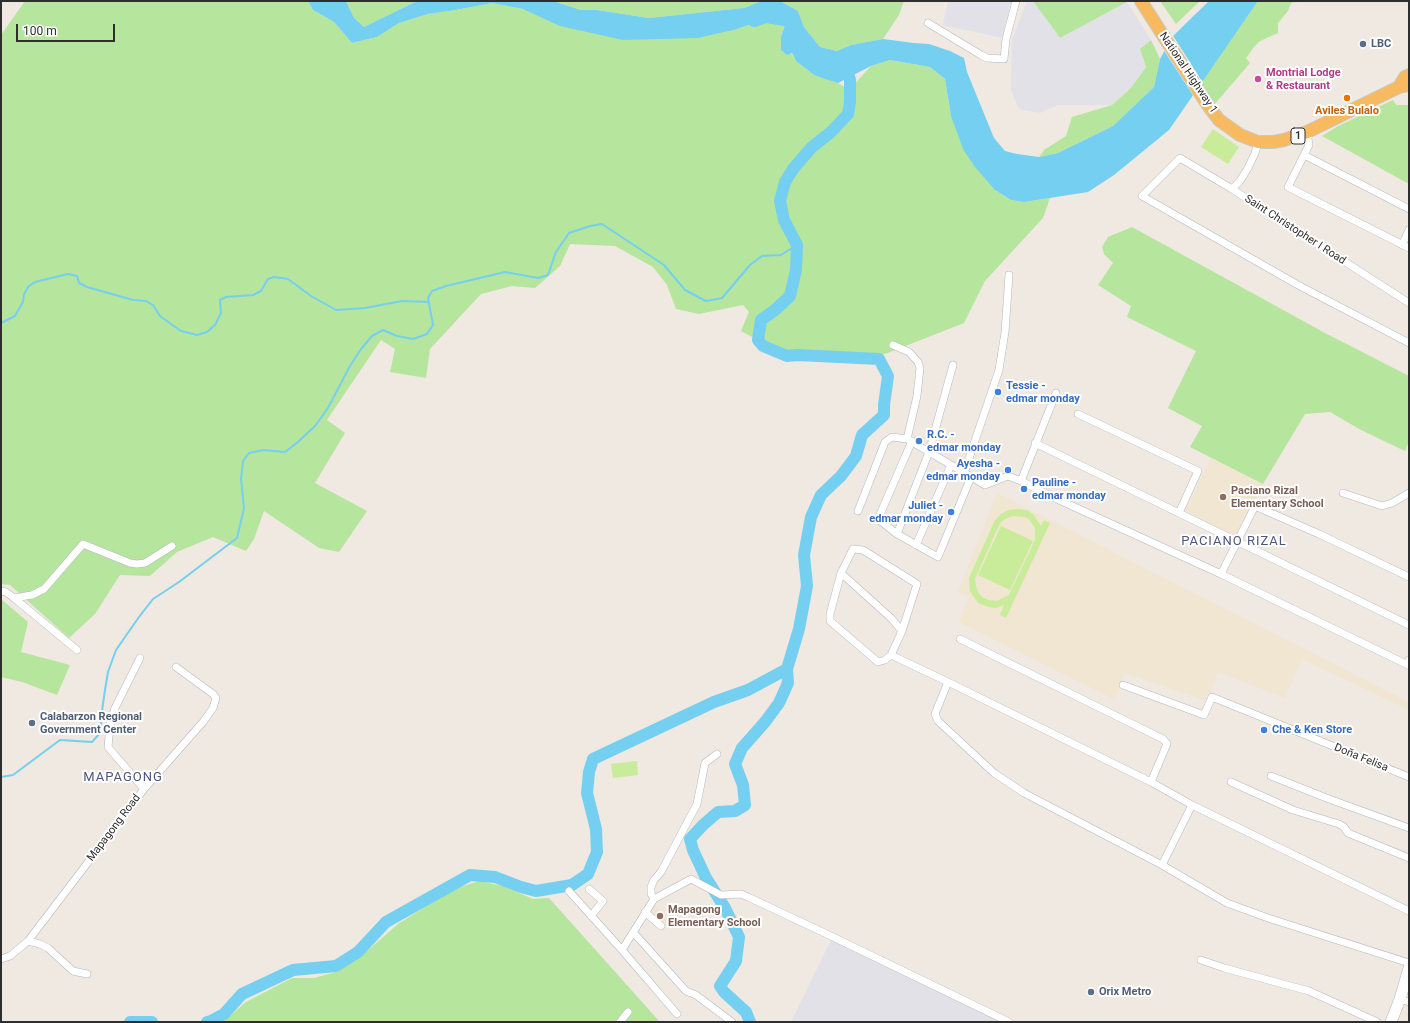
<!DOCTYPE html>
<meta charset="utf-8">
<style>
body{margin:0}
#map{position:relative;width:1410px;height:1023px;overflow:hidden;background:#efe9e1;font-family:Roboto,sans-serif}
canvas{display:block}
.frame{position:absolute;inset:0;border:2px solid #2e2e2e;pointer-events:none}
.scale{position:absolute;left:16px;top:24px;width:99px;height:18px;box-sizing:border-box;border:2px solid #2e2e2e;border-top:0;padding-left:5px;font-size:12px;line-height:14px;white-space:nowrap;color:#2e2e2e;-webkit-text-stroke:3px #fff;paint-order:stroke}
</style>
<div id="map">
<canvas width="1410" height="1023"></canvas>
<div class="frame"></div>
<div class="scale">100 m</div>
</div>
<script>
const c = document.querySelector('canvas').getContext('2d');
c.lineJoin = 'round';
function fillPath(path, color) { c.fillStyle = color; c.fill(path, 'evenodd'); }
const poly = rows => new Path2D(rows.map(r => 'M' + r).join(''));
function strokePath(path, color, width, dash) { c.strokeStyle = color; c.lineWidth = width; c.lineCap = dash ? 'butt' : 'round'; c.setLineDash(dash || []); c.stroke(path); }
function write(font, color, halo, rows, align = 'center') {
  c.font = font + ' Roboto,sans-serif'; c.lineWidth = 4; c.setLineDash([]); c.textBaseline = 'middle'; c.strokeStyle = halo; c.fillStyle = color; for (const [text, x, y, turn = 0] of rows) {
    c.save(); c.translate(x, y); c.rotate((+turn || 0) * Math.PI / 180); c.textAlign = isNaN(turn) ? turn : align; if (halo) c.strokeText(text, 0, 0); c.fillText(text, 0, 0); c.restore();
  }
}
fillPath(poly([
 [948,1,1011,1,1002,38,943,25],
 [1027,1,1033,1,1060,38,1127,2,1151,40,1140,49,1146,67,1131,88,1112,105,1058,105,1040,113,1019,109,1011,90,1012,40],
 [832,938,978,1005,1015,1022,791,1022]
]), '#e3e1e8');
fillPath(poly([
 [1211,458,1263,484,1235,536,1185,511],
 [997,493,1409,702,1409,710,1302,659,1285,698,1218,672,1207,701,1125,673,1114,699,959,622,969,597,958,592],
 [654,906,672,919,665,926,649,913]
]), '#f0e6d1');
fillPath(poly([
 [25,1,308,1,313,10,334,22,352,43,377,37,399,23,428,14,456,10,492,3,523,9,737,29,774,16,782,18,785,25,781,37,796,61,814,75,838,83,849,90,871,66,890,60,930,67,945,79,951,116,995,190,1011,200,1024,202,1050,198,1043,218,985,281,964,323,885,354,860,359,787,356,758,340,741,331,749,312,743,305,699,314,676,309,667,285,653,267,615,246,570,244,560,266,535,288,512,286,481,294,430,349,426,378,390,372,395,349,381,340,327,420,345,433,315,483,367,511,339,552,319,548,264,511,254,539,246,551,213,537,177,552,150,576,120,575,95,614,69,638,10,585,1,584,1,35],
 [346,1,417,1,364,27,354,18],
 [553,1,762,1,744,8,649,18,597,10,581,10],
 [780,1,904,1,899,15,883,39,851,45,837,51,820,47,804,27,798,11],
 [1033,1,1127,1,1127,2,1060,38],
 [1160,1,1200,1,1176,24],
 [1258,1,1302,1,1291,3,1288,11,1278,23,1278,33,1260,41,1254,47,1246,58,1250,63,1214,105,1200,84],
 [1151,40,1160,59,1154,87,1113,126,1058,153,1039,157,1044,150,1066,136,1072,117,1112,105,1131,88,1146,67,1140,49],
 [1393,100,1396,105,1409,105,1409,184,1322,136,1338,126],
 [1132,227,1325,333,1409,376,1409,441,1405,451,1361,430,1330,412,1305,414,1263,484,1190,447,1202,426,1168,408,1196,351,1127,317,1131,306,1098,285,1113,263,1104,254,1102,247,1108,237],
 [1,599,28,622,21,652,70,665,57,695,22,682,1,677],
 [479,881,503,886,533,899,549,898,660,1022,223,1022,246,1002,292,978,314,978,339,971,368,950,398,924,454,889]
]), '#b6e59e');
fillPath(poly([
 [1213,129,1239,147,1228,164,1201,147],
 [1018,509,1027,510,1033,514,1041,526,1044,520,1050,523,1006,618,1000,615,1004,605,995,608,989,607,978,603,970,591,969,578,995,520,1001,514,1009,510],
 [1013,516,1025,517,1030,520,1035,528,1035,540,1009,595,997,601,988,600,982,597,978,592,976,586,975,579,1000,523,1007,518],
 [1001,526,1033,541,1010,590,978,575],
 [637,761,638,775,613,778,611,764]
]), '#c9ec9a');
fillPath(poly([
 [308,1,346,1,354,18,364,27,417,1,553,1,581,10,597,10,649,18,744,8,762,1,780,1,798,11,804,27,820,47,837,51,851,45,883,39,914,43,929,44,950,51,964,58,967,72,994,138,1005,151,1017,154,1039,157,1058,153,1113,126,1154,87,1160,59,1172,37,1209,1,1258,1,1169,130,1114,175,1088,192,1024,202,1011,200,995,190,975,167,963,149,951,116,945,79,930,67,890,60,871,66,838,83,825,79,814,75,796,61,792,53,787,55,781,50,781,37,785,25,782,18,774,16,737,29,698,38,623,40,560,26,523,9,492,3,456,10,428,14,399,23,377,37,352,43,334,22,313,10]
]), '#75cff0');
fillPath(poly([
 [1172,34,1203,83,1194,97,1163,49]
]), '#efe9e1');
strokePath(poly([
 [1,323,15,316,23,302,24,294,29,286,35,282,68,274,77,276,79,283,87,287,133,300,146,301,153,305,160,316,171,324,181,331,197,335,207,332,215,325,221,313,220,300,226,297,253,295,261,291,268,279,274,277,288,279,311,296,336,310,365,308,402,301,429,302],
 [1,777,13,775,60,740,92,742,101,732,101,718,105,690,108,672,116,650,139,617,153,599,179,582,237,538,244,508,241,479,243,461,249,453,263,450,285,452,298,442,315,426,328,408,350,366,361,349,372,336,383,330,397,336,413,339,427,334,433,325,428,298,432,291,446,286,505,272,538,278,548,275,556,252,569,233,590,226,602,224,664,265,685,290,706,301,722,298,750,265,762,256,781,255,797,245]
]), '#75cff0', 2);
strokePath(poly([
 [754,21,766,17,779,19,788,21,795,29],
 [130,1022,152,1022],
 [207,1022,211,1021,224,1014,242,994,293,970,336,966,358,952,386,922,470,875,495,877,521,887,536,891,572,885,588,874,597,852,596,829,587,793,589,772,593,759,714,702,748,690,787,669],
 [750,1022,746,1012,724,992,720,986,736,961,739,937,725,908,706,878,693,850,690,839,703,825,718,812,735,811,745,805,743,785,735,764,742,748,765,722,779,703,788,683,787,669,799,629,807,586,804,555,811,517,821,495,841,476,856,456,862,435,884,415,884,405,888,376,879,359,797,355,787,356,763,346,758,340,761,320,775,310,790,296,796,270,797,245,784,220,780,201,785,182,793,169,812,147,831,132,848,114,850,102,850,80,847,70]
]), '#75cff0', 12);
const minor = poly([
 [928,23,981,55,987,58,1004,59,1006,39,1016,1],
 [1307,132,1309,145,1288,187,1409,248],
 [1304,155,1409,209],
 [1232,189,1240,181,1248,168,1255,153,1258,142],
 [1402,245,1409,230],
 [1409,303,1232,189,1180,158,1142,196,1298,285,1409,343],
 [893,345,909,352,918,362,920,368,917,396,907,439],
 [1078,414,1198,471,1179,513],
 [912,441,878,519,897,534,938,557,971,477],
 [1035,443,1409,625],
 [964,473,999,370,1005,332,1009,275],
 [1021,481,1056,393],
 [1343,493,1382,506,1392,503,1409,493],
 [858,511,885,442,892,437,907,439,985,485,1008,476,1021,481,1057,499,1221,574,1408,665,1409,660],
 [897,534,929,452,953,365],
 [916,545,951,465],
 [853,549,863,550,917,584,902,631,891,655,885,660,878,662,830,621,830,614,841,573,853,549],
 [841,573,891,618,902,631],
 [1221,574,1255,506,1319,534,1409,577],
 [1,591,6,592,14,598,77,650],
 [14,598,32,595,44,589,83,544,130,563,137,564,145,563,172,546],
 [960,639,1163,739,1167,744,1151,782],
 [891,655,948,682,1151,782,1192,805,1409,911],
 [140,658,115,708,110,725,108,747,144,789],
 [948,682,935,714,938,721,994,773,1024,793,1162,865,1227,903,1268,918,1409,963],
 [1123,685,1204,715,1212,697,1409,777],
 [1271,776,1329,799,1409,828],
 [1231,782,1293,810,1339,824,1344,827,1348,833,1409,858],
 [1162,865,1192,805],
 [589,889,603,901,591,916],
 [569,891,622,950,677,1014],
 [654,899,651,894,651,887,654,880,661,872,697,804,705,763,717,754],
 [645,912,661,926],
 [633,932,686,991,696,995,732,1022],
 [28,941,40,944,48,948,73,971,87,974],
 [622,950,654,899,691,879,721,895,741,894,748,897,831,936,1009,1022],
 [1,959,10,956,28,941,144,789,203,722,213,708,216,698,213,694,176,667],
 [1201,960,1224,968,1309,991,1377,1022],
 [1400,999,1409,1002],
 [620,1022,628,1012]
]);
const secondary = poly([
 [1391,1022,1400,999,1409,968]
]);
const trunk = poly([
 [1141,1,1207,104,1219,120,1240,135,1258,142,1273,142,1284,140,1307,132,1399,87,1409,85],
 [1399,87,1405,77,1409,75]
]);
strokePath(minor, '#b4b7c1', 8);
strokePath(secondary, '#b4b7c1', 12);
strokePath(trunk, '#c9c9c9', 14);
strokePath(minor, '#fff', 7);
strokePath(secondary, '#fff', 11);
strokePath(trunk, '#f8ba60', 12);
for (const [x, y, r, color] of [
 [1363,44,4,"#5c6f8a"],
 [1258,79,4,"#d1479c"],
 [1347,98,4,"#e8710a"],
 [998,392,4,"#3f7fe0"],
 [919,441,4,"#3f7fe0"],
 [1008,470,4,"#3f7fe0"],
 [1024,489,4,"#3f7fe0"],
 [1223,497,4,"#8d6e63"],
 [951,512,4,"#3f7fe0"],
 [32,723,4,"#5c6f8a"],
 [1264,730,4,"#3f7fe0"],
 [660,916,4,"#8d6e63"],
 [1091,992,4,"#5c6f8a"]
]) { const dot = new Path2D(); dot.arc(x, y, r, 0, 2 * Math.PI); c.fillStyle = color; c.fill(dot); strokePath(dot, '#fff', 1.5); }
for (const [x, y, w] of [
 [1298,136,14]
]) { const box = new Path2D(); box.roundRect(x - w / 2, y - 8, w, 16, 3); c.fillStyle = '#fff'; c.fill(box); strokePath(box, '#2e2e2e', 1); }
write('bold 10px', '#2e2e2e', null, [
 ["1",1298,136]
]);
write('bold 11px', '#4e5e75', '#fff', [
 ["LBC",1371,44],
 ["Calabarzon Regional",40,717],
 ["Government Center",40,730],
 ["Orix Metro",1099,992]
], 'left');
write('11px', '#2e2e2e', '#fff', [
 ["National Highway 1",1188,73,56],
 ["Saint Christopher I Road",1295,230,33],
 ["Doña Felisa",1361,758,22],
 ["Mapagong Road",114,828,-53]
]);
write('bold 11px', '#b23c85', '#fff', [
 ["Montrial Lodge",1266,73],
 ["& Restaurant",1266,86]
], 'left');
write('bold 11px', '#c56008', '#fff', [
 ["Aviles Bulalo",1347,111]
]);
write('bold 11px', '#366cbe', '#fff', [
 ["Tessie -",1006,386],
 ["edmar monday",1006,399],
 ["R.C. -",927,435],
 ["edmar monday",927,448],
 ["Ayesha -",1000,464,"right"],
 ["edmar monday",1000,477,"right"],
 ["Pauline -",1032,483],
 ["edmar monday",1032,496],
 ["Juliet -",943,506,"right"],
 ["edmar monday",943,519,"right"],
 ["Che & Ken Store",1272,730]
], 'left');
write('bold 11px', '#785e54', '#fff', [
 ["Paciano Rizal",1231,491],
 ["Elementary School",1231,504],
 ["Mapagong",668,910],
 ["Elementary School",668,923]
], 'left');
c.letterSpacing = '1px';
write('13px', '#4d5680', '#fff', [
 ["PACIANO RIZAL",1234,542],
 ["MAPAGONG",123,778]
]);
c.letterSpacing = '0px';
</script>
